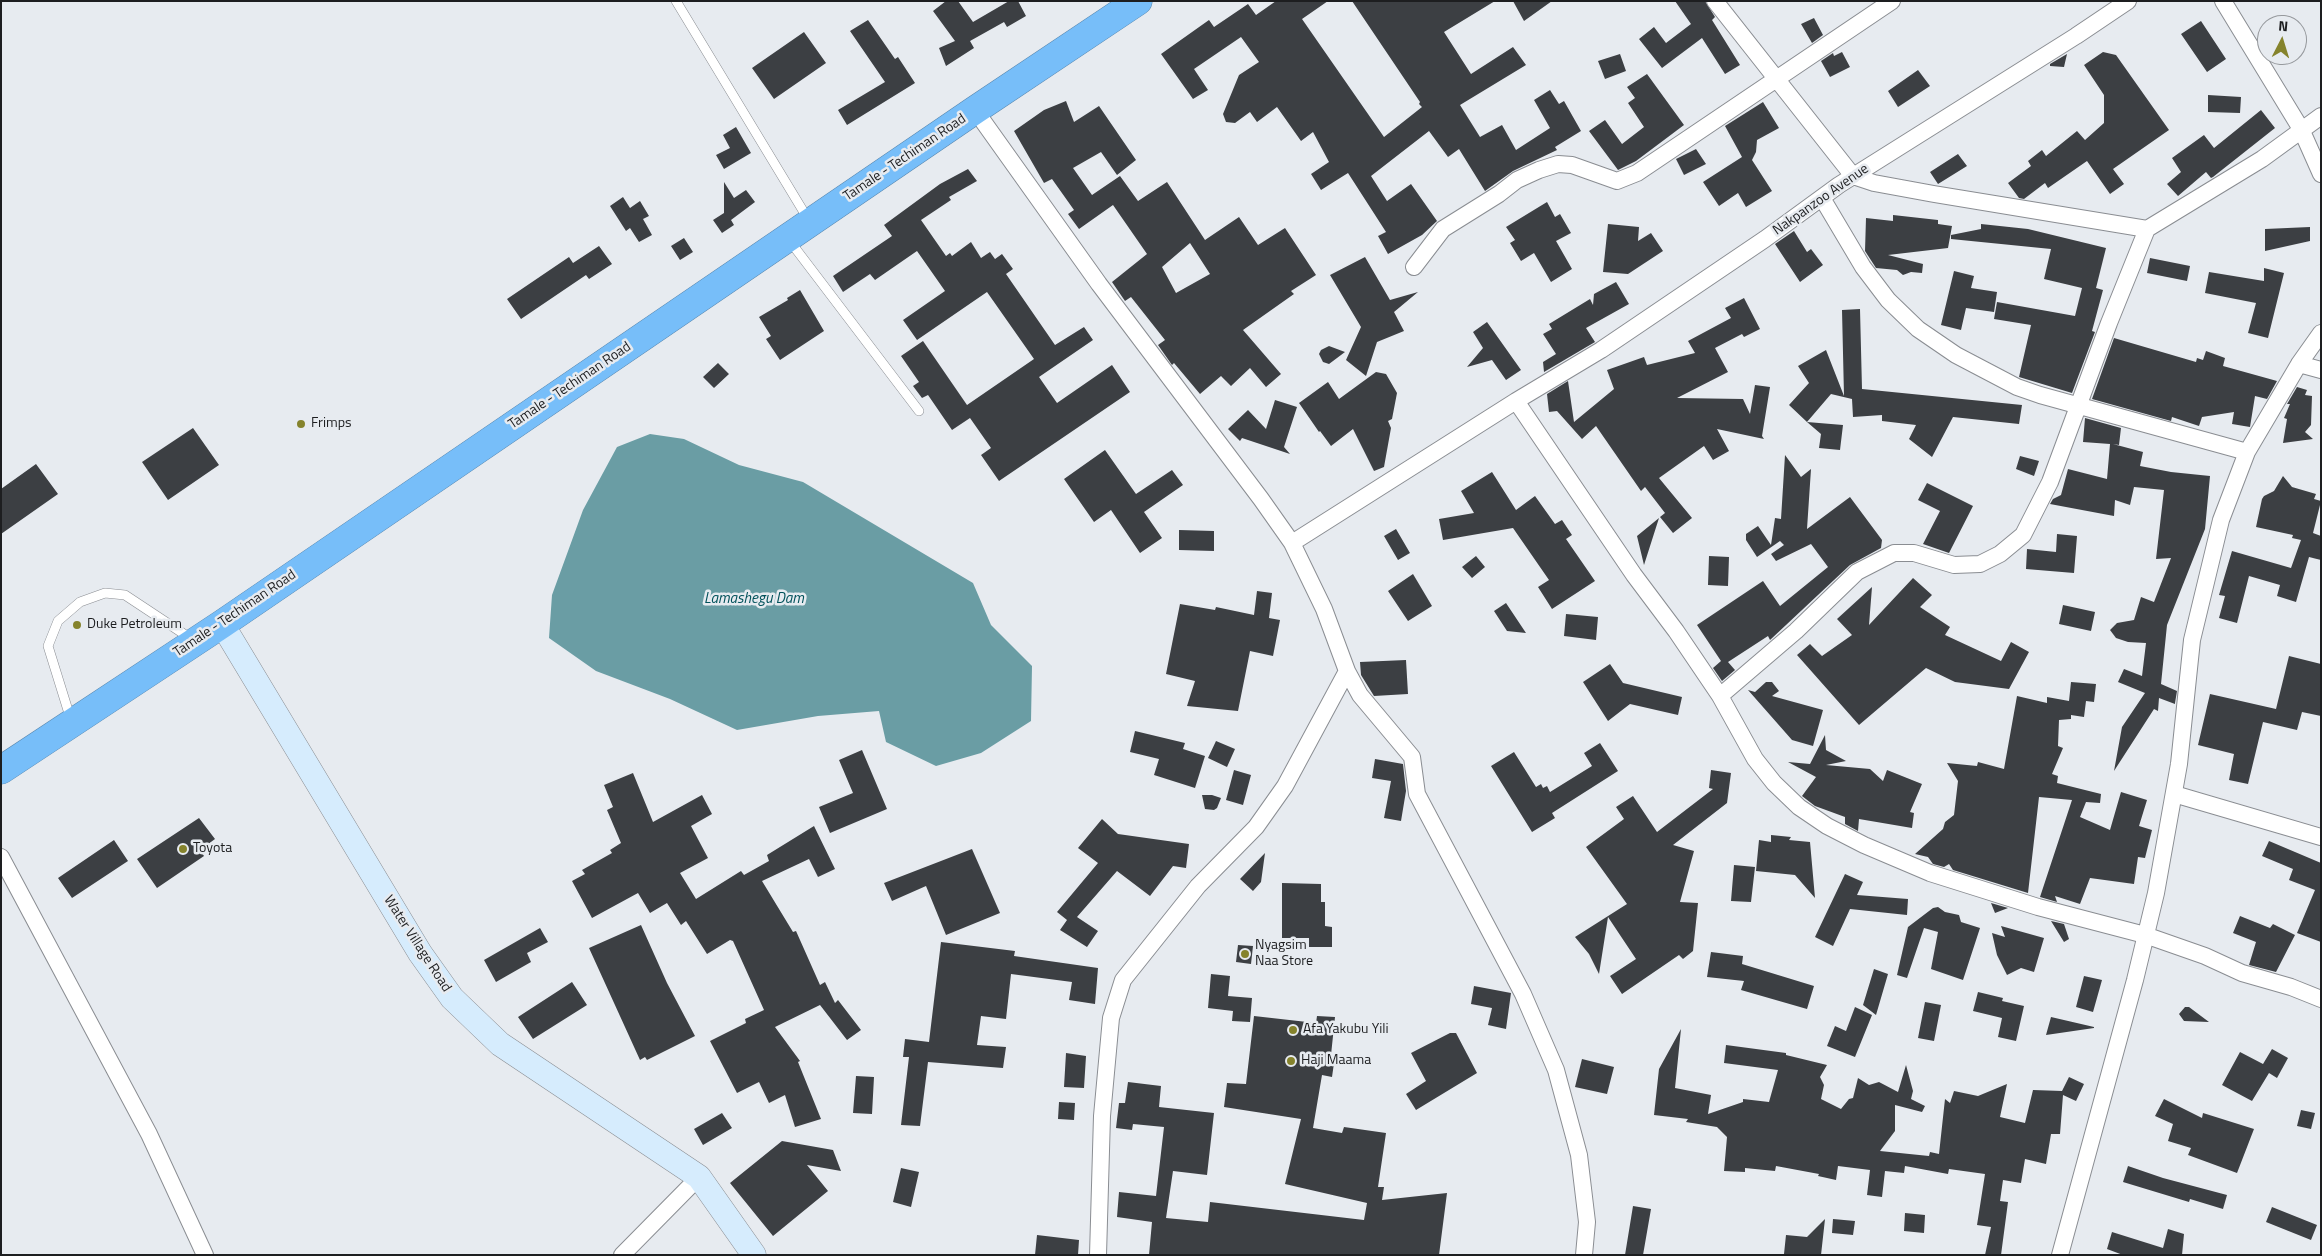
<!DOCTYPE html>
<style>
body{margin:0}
#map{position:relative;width:2322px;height:1256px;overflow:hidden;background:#e7ebf0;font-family:"Titillium Web",sans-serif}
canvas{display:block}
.frame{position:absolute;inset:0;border:2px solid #1d1e20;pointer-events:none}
.north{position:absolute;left:2257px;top:15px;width:50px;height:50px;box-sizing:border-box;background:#e7ebf0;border:1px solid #96999d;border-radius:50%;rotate:5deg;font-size:14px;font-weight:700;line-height:20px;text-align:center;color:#1d1e20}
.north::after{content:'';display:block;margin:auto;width:18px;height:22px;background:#85832c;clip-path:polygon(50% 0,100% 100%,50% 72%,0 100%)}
</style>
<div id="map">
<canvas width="2322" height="1256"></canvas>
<div class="frame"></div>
<div class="north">N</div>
</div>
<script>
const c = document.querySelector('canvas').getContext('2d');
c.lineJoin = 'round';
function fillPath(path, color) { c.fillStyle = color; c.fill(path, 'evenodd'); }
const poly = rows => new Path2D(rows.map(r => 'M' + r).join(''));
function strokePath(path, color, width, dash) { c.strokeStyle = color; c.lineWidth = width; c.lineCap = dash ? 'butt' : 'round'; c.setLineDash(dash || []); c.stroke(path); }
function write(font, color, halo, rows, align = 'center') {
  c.font = font + ' "Titillium Web",sans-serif'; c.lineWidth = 5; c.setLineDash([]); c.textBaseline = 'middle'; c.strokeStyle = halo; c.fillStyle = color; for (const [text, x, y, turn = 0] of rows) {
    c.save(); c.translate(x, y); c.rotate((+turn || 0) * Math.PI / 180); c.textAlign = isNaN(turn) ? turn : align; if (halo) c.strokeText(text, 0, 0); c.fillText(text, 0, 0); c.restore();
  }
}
fillPath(poly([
 [650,434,684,439,739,465,803,482,973,583,991,625,1032,666,1031,721,981,753,936,766,886,742,879,711,818,716,737,730,670,699,596,671,549,638,552,595,583,510,617,447]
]), '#6a9da4');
fillPath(poly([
 [946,1,958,1,973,22,1009,1,1018,1,1026,16,1007,27,1004,22,970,41,974,48,946,66,939,48,955,41,933,11],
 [1276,1,1328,1,1302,19,1384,137,1422,107,1419,104,1420,102,1352,1,1495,1,1444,32,1471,74,1513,47,1526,65,1460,105,1480,137,1502,125,1516,150,1550,128,1534,100,1550,90,1559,104,1564,101,1581,131,1555,147,1557,150,1513,171,1485,191,1459,149,1448,157,1429,131,1371,176,1387,201,1411,184,1437,221,1422,235,1388,254,1378,236,1386,232,1348,173,1321,190,1311,174,1329,162,1313,132,1301,141,1277,107,1257,122,1250,112,1235,123,1226,122,1223,114,1239,75,1259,62,1241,37,1194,69,1208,90,1193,99,1161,54,1209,20,1214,27,1248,4,1256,15],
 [1513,1,1552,1,1524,21],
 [1675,1,1705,1,1715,17,1712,20,1740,65,1725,74,1702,38,1662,68,1639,39,1654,27,1666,43,1691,24],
 [1814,18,1823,35,1812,43,1801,24],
 [868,20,895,59,898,57,915,83,847,125,838,110,885,82,850,31],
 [2201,21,2226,59,2207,72,2181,34],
 [804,32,826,63,774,99,752,68],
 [1842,52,1850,67,1830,77,1821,61,1833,53,1834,56],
 [2103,52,2116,55,2169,130,2113,169,2124,184,2110,194,2087,161,2048,188,2045,183,2024,199,2019,198,2008,183,2031,166,2028,161,2042,150,2046,156,2077,131,2085,140,2104,123,2104,95,2084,65],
 [1620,54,1626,71,1605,79,1598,61],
 [2067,54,2064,67,2050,66,2050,64],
 [1918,70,1930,86,1898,107,1888,91],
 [1647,74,1684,125,1636,161,1618,170,1589,131,1605,120,1622,144,1644,127,1628,103,1635,98,1627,87],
 [2208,95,2241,97,2240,113,2208,112],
 [1066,101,1074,122,1099,106,1136,160,1117,175,1101,152,1073,168,1092,195,1120,176,1138,201,1167,182,1205,240,1239,217,1258,245,1285,228,1316,275,1291,291,1294,294,1243,330,1281,374,1266,387,1250,368,1231,386,1221,376,1200,394,1174,363,1172,365,1158,345,1165,340,1131,297,1125,301,1112,282,1147,254,1113,205,1079,229,1068,214,1074,210,1052,179,1044,183,1014,131,1044,110],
 [1190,243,1210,274,1176,293,1162,267],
 [1763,102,1779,128,1757,140,1756,152,1752,160,1772,191,1746,207,1738,193,1719,206,1703,182,1742,157,1725,126],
 [2261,110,2275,128,2213,177,2211,178,2206,172,2178,196,2167,184,2181,172,2172,158,2204,135,2214,148],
 [736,127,751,153,724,169,716,155,730,148,723,135],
 [1696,149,1706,164,1684,175,1676,159],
 [1958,154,1967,166,1938,184,1930,172],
 [968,169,977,181,949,197,951,200,921,220,946,256,950,253,952,256,971,242,981,258,990,252,995,259,1002,254,1013,269,1006,274,1055,345,1084,327,1093,340,1039,377,1057,403,1112,365,1130,392,999,481,981,455,991,448,970,418,952,430,928,395,922,398,913,386,919,382,901,356,923,341,967,405,1034,359,987,292,917,340,903,320,945,291,917,251,875,280,870,274,843,292,833,276,892,236,884,225,940,184],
 [724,182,734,198,746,190,755,202,731,220,734,225,722,233,713,220,724,213],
 [623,197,630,208,640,201,649,216,643,219,652,235,639,242,630,228,626,231,610,206],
 [1547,202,1555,217,1560,214,1571,233,1556,241,1572,269,1551,282,1534,253,1521,261,1510,243,1515,240,1506,227],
 [1893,215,1938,220,1938,224,1952,226,1948,248,1888,255,1923,264,1922,273,1911,272,1903,275,1897,270,1876,268,1865,251,1866,218,1893,221],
 [1608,224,1639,227,1638,241,1651,233,1663,251,1628,274,1603,272],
 [1981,224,2028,229,2106,248,2096,288,2103,290,2092,331,2095,332,2072,393,2019,377,2031,325,1994,319,1997,302,2075,316,2082,288,2044,279,2051,249,1951,239,1951,235,1981,229],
 [2310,227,2310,241,2265,251,2265,229],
 [1794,231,1807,252,1811,249,1823,265,1800,282,1775,244],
 [684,238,693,252,680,260,671,246],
 [599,246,612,264,589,279,586,275,521,319,507,299,569,257,573,263],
 [1365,257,1390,300,1418,292,1394,312,1404,331,1377,342,1366,376,1346,360,1361,327,1330,275],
 [2150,258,2190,266,2187,281,2147,273],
 [2264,268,2284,273,2268,338,2248,333,2256,303,2205,293,2209,272,2264,281],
 [1954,271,1974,276,1971,288,1997,292,1994,312,1966,308,1961,330,1941,325],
 [1616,282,1629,304,1586,328,1595,342,1544,372,1543,362,1556,354,1543,334,1552,329,1549,324,1590,299,1593,305,1594,294],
 [800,290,824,331,780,360,766,339,771,336,759,317,788,300,787,298],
 [1744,298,1760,329,1744,337,1742,334,1715,348,1728,372,1677,398,1743,399,1750,414,1755,385,1770,387,1762,436,1764,439,1717,429,1729,451,1713,460,1704,446,1659,478,1692,518,1673,533,1660,517,1665,513,1645,487,1641,491,1596,426,1582,439,1557,411,1549,412,1547,394,1568,381,1574,422,1614,389,1607,370,1644,357,1647,365,1695,353,1688,341,1731,318,1725,308],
 [1860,309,1862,389,2022,405,2019,424,1953,417,1932,457,1909,439,1916,425,1882,421,1882,415,1853,417,1852,399,1831,394,1807,422,1789,405,1809,383,1798,366,1826,350,1844,396,1842,310],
 [1487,322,1521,370,1506,380,1492,360,1467,367,1483,348,1473,332],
 [2114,338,2196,362,2197,358,2203,360,2206,351,2225,358,2223,366,2277,381,2267,399,2255,396,2250,427,2232,424,2234,412,2202,417,2199,426,2172,417,2171,421,2092,399],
 [1329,346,1345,352,1329,364,1323,362,1319,354,1321,350],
 [718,363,729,374,714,388,703,377],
 [1376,372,1386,374,1397,393,1392,419,1388,421,1391,428,1384,467,1374,471,1353,429,1331,446,1320,431,1319,432,1299,403,1328,382,1339,399],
 [2297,387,2307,390,2305,395,2312,396,2311,425,2305,432,2313,439,2283,443,2287,419,2284,418,2290,404,2287,404],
 [1275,400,1297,407,1284,447,1290,454,1242,438,1240,441,1228,429,1248,410,1266,429],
 [2085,418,2121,428,2119,445,2113,444,2143,452,2140,466,2171,472,2210,476,2205,529,2167,625,2161,684,2177,691,2175,703,2175,704,2159,698,2158,711,2154,709,2114,771,2122,727,2145,693,2118,682,2124,669,2142,676,2146,643,2128,642,2116,638,2110,630,2117,623,2134,620,2141,597,2154,602,2171,558,2156,559,2164,490,2134,487,2130,505,2115,500,2114,516,2050,504,2053,499,2061,495,2068,469,2107,479,2110,444,2083,442],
 [1807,422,1843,425,1840,450,1819,448,1821,434],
 [193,428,219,465,168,500,142,462],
 [1105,450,1136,494,1172,470,1183,485,1144,512,1162,538,1140,553,1111,510,1094,522,1064,479],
 [1785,455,1801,477,1811,469,1807,529,1850,497,1882,540,1881,548,1850,565,1770,640,1768,636,1728,662,1735,670,1722,681,1713,668,1721,661,1697,625,1763,581,1780,606,1828,567,1811,544,1776,561,1771,554,1784,545,1780,541,1757,557,1746,540,1746,534,1758,526,1771,545,1775,518,1781,519],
 [2020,456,2039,461,2034,476,2016,469],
 [36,464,58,494,1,534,1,489],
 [1492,472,1516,510,1535,496,1555,524,1562,520,1572,535,1566,539,1595,581,1552,609,1538,587,1549,580,1513,528,1443,540,1439,519,1474,513,1461,491],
 [2283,476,2292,487,2316,494,2314,499,2321,501,2313,533,2321,536,2321,560,2309,557,2296,602,2277,596,2280,585,2249,576,2237,623,2219,618,2225,596,2219,595,2232,551,2291,568,2301,540,2292,538,2293,535,2256,527,2262,499,2264,496,2274,491],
 [1927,483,1973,506,1949,553,1923,544,1940,511,1918,500],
 [1659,518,1644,565,1637,536],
 [1396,529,1410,553,1398,560,1384,536],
 [1179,530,1214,531,1214,551,1179,550],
 [2057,534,2077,536,2074,573,2026,569,2027,549,2056,552],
 [1476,556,1485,567,1472,578,1462,567],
 [1709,556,1729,557,1728,586,1708,585],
 [1413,574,1432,606,1408,621,1388,591],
 [1913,578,1932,595,1920,607,1950,627,1945,635,2001,661,2011,642,2029,652,2009,689,1955,682,1926,668,1859,725,1797,655,1810,644,1822,656,1852,635,1837,619,1872,587,1869,625],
 [1257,591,1272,593,1269,618,1280,620,1273,656,1250,651,1238,711,1187,706,1195,681,1166,674,1180,604,1215,610,1216,607,1254,615],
 [1506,603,1526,633,1507,631,1494,611],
 [2063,605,2095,612,2091,631,2059,624],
 [1566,614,1598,617,1596,640,1564,636],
 [2289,656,2321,664,2321,716,2302,712,2297,730,2263,722,2248,784,2229,780,2234,754,2198,745,2210,694,2276,709],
 [1406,660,1408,694,1374,696,1361,675,1360,662],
 [1610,664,1623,683,1682,697,1678,715,1630,704,1608,721,1583,682],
 [1766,682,1772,682,1779,691,1772,696,1823,710,1813,746,1792,740,1748,690,1755,692],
 [2071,682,2096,684,2094,702,2086,701,2084,717,2071,715,2071,719,2059,720,2058,746,2063,748,2052,774,2058,776,2057,783,2101,794,2100,803,2086,802,2080,817,2110,830,2121,792,2147,800,2139,826,2152,830,2145,858,2138,857,2134,884,2090,878,2080,904,2055,896,2057,902,2040,897,2072,800,2039,797,2028,893,1953,870,1949,864,1944,867,1933,864,1928,857,1915,854,1943,829,1945,822,1954,815,1958,781,1947,763,1977,766,1978,762,2004,769,2017,696,2047,703,2047,697,2069,701],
 [1135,731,1185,743,1183,749,1205,756,1195,788,1154,775,1159,759,1130,752],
 [1825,735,1826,750,1846,761,1826,765,1870,769,1883,781,1887,770,1922,784,1910,812,1914,813,1912,828,1859,819,1858,831,1845,824,1845,817,1815,806,1802,796,1816,777,1788,762,1810,764],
 [1216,741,1235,749,1227,767,1208,758],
 [1600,743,1618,771,1552,813,1555,818,1532,832,1491,766,1514,752,1536,787,1541,784,1543,788,1547,786,1550,792,1592,766,1584,753],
 [862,750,887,809,830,833,819,807,853,793,839,760],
 [1375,759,1403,764,1406,791,1401,821,1384,818,1391,781,1372,778],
 [1234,770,1251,775,1243,805,1226,800],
 [1711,770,1731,773,1727,803,1673,845,1694,851,1680,902,1698,903,1693,951,1683,959,1679,955,1622,994,1610,976,1636,959,1608,917,1599,974,1589,954,1575,937,1627,904,1586,847,1624,819,1616,807,1633,796,1657,832,1713,789,1709,788],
 [633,773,653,822,702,795,712,814,691,826,708,858,680,873,696,899,741,871,744,875,769,861,767,855,814,826,835,869,818,877,809,859,762,881,793,932,796,931,820,985,825,982,835,1003,838,1000,861,1030,847,1040,820,1005,775,1027,800,1061,798,1062,821,1119,795,1127,785,1095,769,1103,759,1082,737,1093,710,1041,746,1023,745,1019,764,1010,733,941,730,940,707,954,686,921,681,925,667,903,650,913,638,893,592,918,572,881,585,874,582,870,612,853,610,850,621,843,607,810,613,807,604,785],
 [1202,795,1212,795,1221,798,1217,808,1214,810,1205,809],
 [199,818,215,839,200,850,204,856,157,888,137,859],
 [1102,819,1118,834,1189,844,1186,868,1173,866,1150,896,1117,871,1077,917,1098,931,1087,947,1060,930,1067,920,1057,912,1098,863,1078,848],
 [1771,835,1791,837,1789,840,1810,842,1815,898,1795,875,1756,871,1759,840,1771,842],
 [114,840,128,861,72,898,58,878],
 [2269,841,2321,863,2321,942,2297,933,2315,890,2289,880,2293,869,2262,856],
 [972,849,1000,913,946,935,926,886,892,901,884,883],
 [1265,853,1261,882,1253,891,1240,879],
 [1734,865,1755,867,1751,902,1731,901],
 [1845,874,1863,882,1857,895,1908,899,1907,915,1850,909,1833,946,1815,937],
 [1282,883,1321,884,1321,902,1325,902,1325,926,1332,927,1332,947,1309,947,1309,938,1282,938],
 [1991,903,2008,908,1995,913],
 [1938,907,1945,912,1959,915,1961,922,1980,928,1963,980,1931,969,1938,932,1924,928,1907,978,1897,975,1908,927,1933,908],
 [2240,916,2270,928,2273,924,2295,935,2276,972,2249,965,2256,942,2233,933],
 [2051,921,2064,924,2069,939,2064,942],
 [641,925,667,983,695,1036,647,1060,645,1057,640,1060,589,948],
 [2001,926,2044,938,2034,972,2021,968,2007,975,1997,955,1992,933,2005,937],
 [540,928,548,942,527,953,531,962,496,982,484,960],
 [941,942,1015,951,1014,956,1098,968,1095,1004,1069,1000,1072,982,1011,974,1006,1019,981,1016,977,1045,1006,1047,1003,1068,928,1062,920,1126,901,1125,909,1057,903,1057,905,1039,929,1042],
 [1238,945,1253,946,1251,964,1236,962],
 [1711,952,1743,956,1742,964,1814,986,1807,1009,1741,990,1744,981,1707,977],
 [1874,969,1888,974,1876,1015,1863,1005],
 [1211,974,1230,976,1228,996,1252,998,1250,1022,1232,1021,1233,1011,1208,1008],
 [2084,976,2102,980,2093,1012,2076,1007],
 [572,982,587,1005,533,1039,518,1017],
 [1474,986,1511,993,1506,1029,1488,1025,1492,1008,1471,1004],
 [1978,992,2003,998,2002,1001,2024,1006,2016,1041,1998,1037,2002,1018,1973,1011],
 [1925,1002,1941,1005,1934,1041,1918,1038],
 [1855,1007,1872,1015,1855,1057,1827,1046,1835,1026,1846,1031],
 [2185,1007,2189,1007,2209,1022,2184,1021,2179,1014],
 [1254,1016,1316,1023,1317,1016,1335,1017,1331,1055,1335,1056,1332,1077,1322,1075,1313,1128,1342,1133,1344,1127,1386,1133,1378,1187,1384,1187,1382,1200,1447,1193,1439,1255,1149,1255,1152,1222,1117,1217,1119,1192,1156,1196,1164,1127,1133,1124,1132,1130,1116,1128,1119,1103,1125,1103,1128,1082,1161,1086,1159,1107,1214,1113,1207,1175,1173,1171,1166,1218,1208,1222,1210,1202,1364,1220,1367,1203,1285,1184,1301,1119,1224,1107,1227,1083,1246,1084],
 [2051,1017,2094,1027,2094,1028,2046,1035],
 [1681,1029,1675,1088,1711,1095,1708,1114,1743,1102,1743,1099,1769,1102,1778,1070,1724,1063,1726,1045,1786,1053,1786,1055,1827,1065,1820,1077,1824,1085,1821,1099,1841,1109,1849,1099,1853,1098,1858,1078,1869,1085,1879,1082,1898,1092,1906,1065,1913,1091,1911,1099,1925,1106,1922,1112,1895,1105,1895,1131,1880,1151,1929,1156,1930,1152,1939,1154,1945,1099,1950,1103,1954,1091,1978,1096,2007,1084,2000,1117,2025,1123,2033,1090,2062,1091,2069,1077,2084,1084,2076,1101,2063,1095,2060,1134,2051,1134,2046,1164,2025,1159,2021,1183,2003,1180,2000,1201,2008,1202,2001,1255,1985,1255,1991,1227,1977,1225,1985,1174,1949,1169,1948,1174,1905,1166,1904,1173,1885,1171,1882,1197,1867,1195,1870,1170,1838,1166,1836,1180,1818,1176,1819,1174,1776,1166,1775,1171,1745,1168,1745,1172,1724,1171,1727,1137,1717,1127,1686,1122,1688,1119,1654,1115,1659,1069],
 [1450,1033,1456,1033,1477,1073,1416,1110,1406,1094,1426,1081,1411,1053],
 [2272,1049,2288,1058,2277,1078,2269,1073,2252,1101,2222,1085,2240,1052,2263,1064],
 [1066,1053,1086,1056,1084,1088,1064,1087],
 [1582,1059,1614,1067,1607,1094,1575,1087],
 [856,1076,874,1077,872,1114,853,1113],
 [2164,1099,2202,1118,2203,1113,2254,1129,2237,1173,2188,1155,2191,1148,2168,1141,2173,1124,2155,1116],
 [1059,1102,1075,1103,1074,1120,1058,1119],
 [2301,1110,2315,1113,2311,1129,2297,1126],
 [722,1113,732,1128,703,1145,694,1129],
 [782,1141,833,1150,841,1171,807,1165,828,1191,773,1236,730,1183],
 [2128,1166,2163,1178,2227,1195,2223,1209,2190,1199,2189,1202,2123,1182],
 [901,1168,919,1172,911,1207,893,1202],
 [1633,1206,1651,1209,1643,1255,1625,1255],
 [2272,1207,2317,1225,2311,1240,2266,1222],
 [1905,1213,1925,1215,1924,1233,1904,1231],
 [1825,1219,1821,1255,1784,1254,1786,1235,1807,1237],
 [1833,1219,1855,1221,1853,1235,1832,1233],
 [2168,1229,2184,1234,2182,1255,2123,1255,2107,1249,2112,1232,2163,1248],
 [1037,1235,1079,1240,1078,1255,1035,1255]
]), '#3c3f43');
const lane = poly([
 [676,1,808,219],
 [789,240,919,411],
 [71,720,48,646,58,621,80,602,105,593,125,595,193,640]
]);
const street = poly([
 [1715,1,1853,176,1874,183,1934,194,2147,229,2262,159,2321,116],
 [2223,1,2301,129,2321,174],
 [975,110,1099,284,1261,499,1292,543,1324,609,1347,671,1285,786,1256,827,1198,886,1123,980,1111,1018,1102,1116,1098,1255],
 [1822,198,1863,267,1888,300,1918,329,1956,355,2017,387,2040,395,2247,452],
 [1414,267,1443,229,1499,194,1517,180,1539,170,1558,164,1572,165,1617,181,1637,173,1892,1],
 [2299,364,2321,370],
 [1516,401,1601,350,1765,239,1839,185,2076,36,2128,1],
 [1292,543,1516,401,1634,575,1676,631,1720,696,1755,759,1774,783,1799,807,1827,826,1864,845,1930,873,2038,907,2145,935,2205,956,2242,973,2291,987,2321,999],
 [1347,671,1360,695,1412,757,1417,794,1523,994,1556,1070,1579,1155,1587,1222,1584,1255],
 [1720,696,1796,631,1857,572,1894,553,1914,553,1954,565,1980,564,2000,554,2023,535,2050,482,2109,323,2147,229],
 [2174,794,2321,837],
 [1,857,149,1134,205,1255],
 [622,1255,699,1177],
 [2060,1255,2135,980,2156,893,2179,764,2192,640,2221,520,2247,452,2299,364,2321,333]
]);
const secondary = poly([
 [222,624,420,953,452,998,500,1044,699,1177,754,1255]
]);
const highway = poly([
 [1,770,222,624,975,110,1138,1]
]);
strokePath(lane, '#8a8d92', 10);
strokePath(street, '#8a8d92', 18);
strokePath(secondary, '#8a8d92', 25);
strokePath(highway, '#5886ad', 29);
strokePath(lane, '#fff', 9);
strokePath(street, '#fff', 16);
strokePath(secondary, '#d6ecfd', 24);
strokePath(highway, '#77bef9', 28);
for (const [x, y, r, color] of [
 [301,424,5,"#85832c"],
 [77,625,5,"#85832c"],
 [183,849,5,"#85832c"],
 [1245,954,5,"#85832c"],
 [1293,1030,5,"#85832c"],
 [1291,1061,5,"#85832c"]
]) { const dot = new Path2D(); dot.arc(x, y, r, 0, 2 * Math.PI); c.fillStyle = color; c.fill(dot); strokePath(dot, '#e7ebf0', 2); }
write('14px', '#1d1e20', '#e7ebf0', [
 ["Tamale - Techiman Road",905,158,-34],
 ["Nakpanzoo Avenue",1821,200,-35],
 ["Tamale - Techiman Road",570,386,-34],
 ["Tamale - Techiman Road",235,614,-34],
 ["Water Village Road",417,944,57]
]);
write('14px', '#1d1e20', '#e7ebf0', [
 ["Frimps",311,424],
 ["Duke Petroleum",87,625],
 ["Toyota",193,849],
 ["Nyagsim",1255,946],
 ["Naa Store",1255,962],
 ["Afa Yakubu Yili",1303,1030],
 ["Haji Maama",1301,1061]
], 'left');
write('italic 15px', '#00515a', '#e7ebf0', [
 ["Lamashegu Dam",754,599]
]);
</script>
